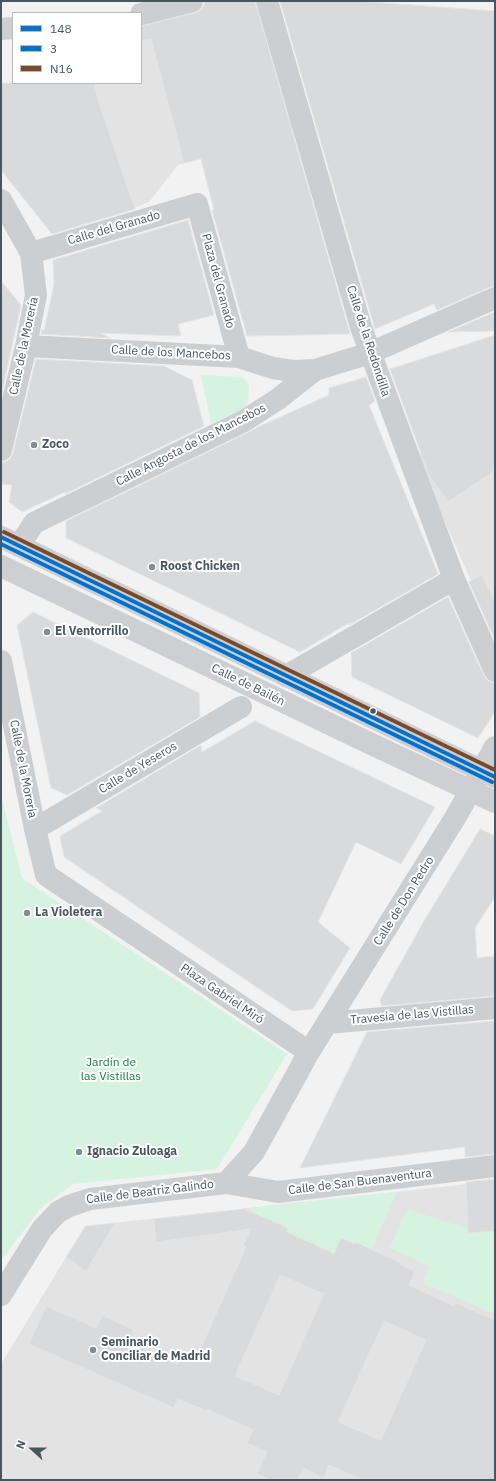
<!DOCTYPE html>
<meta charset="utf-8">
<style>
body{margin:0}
#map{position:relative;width:496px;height:1481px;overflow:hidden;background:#f3f2f2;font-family:"IBM Plex Sans",sans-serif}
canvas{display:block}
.frame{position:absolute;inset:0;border:2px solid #485660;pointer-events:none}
.legend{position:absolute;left:12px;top:12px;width:130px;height:72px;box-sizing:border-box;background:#fff;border:1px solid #b6bbbf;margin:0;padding:5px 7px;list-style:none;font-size:12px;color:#485660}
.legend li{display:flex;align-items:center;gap:8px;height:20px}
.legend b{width:20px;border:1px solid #b6bbbf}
.north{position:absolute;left:12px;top:1429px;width:40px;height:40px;-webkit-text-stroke:3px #fff;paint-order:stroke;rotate:291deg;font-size:11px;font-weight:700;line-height:16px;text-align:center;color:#485660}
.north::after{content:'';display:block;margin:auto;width:14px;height:18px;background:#485660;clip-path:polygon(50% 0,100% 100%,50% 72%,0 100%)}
</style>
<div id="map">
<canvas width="496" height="1481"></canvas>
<div class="frame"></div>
<ul class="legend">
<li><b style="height:5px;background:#0072ce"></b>148</li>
<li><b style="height:5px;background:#0072ce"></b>3</li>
<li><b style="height:5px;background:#7a4b2a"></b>N16</li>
</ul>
<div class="north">N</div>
</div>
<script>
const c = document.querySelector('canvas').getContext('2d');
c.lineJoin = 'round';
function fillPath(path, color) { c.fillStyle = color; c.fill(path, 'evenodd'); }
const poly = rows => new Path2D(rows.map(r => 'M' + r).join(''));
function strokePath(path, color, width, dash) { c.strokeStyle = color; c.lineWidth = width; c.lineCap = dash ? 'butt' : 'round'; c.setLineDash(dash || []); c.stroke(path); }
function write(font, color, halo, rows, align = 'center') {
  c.font = font + ' "IBM Plex Sans",sans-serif'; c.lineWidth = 4; c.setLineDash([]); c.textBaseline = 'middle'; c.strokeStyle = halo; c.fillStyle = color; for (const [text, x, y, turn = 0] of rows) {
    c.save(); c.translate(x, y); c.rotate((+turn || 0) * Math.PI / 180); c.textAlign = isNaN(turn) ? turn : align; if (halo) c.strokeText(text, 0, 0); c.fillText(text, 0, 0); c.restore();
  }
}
fillPath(poly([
 [219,1,247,1,295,134,178,165,149,202,134,208,58,83,141,83,141,21],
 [495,407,495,616,486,615,436,501,417,454],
 [495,1181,495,1480,1,1480,1,1364,85,1226]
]), '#e4e3e4');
fillPath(poly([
 [201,375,242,377,247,382,249,387,248,402,245,408,239,412,211,424],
 [1,795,22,878,287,1054,217,1169,73,1184,41,1208,1,1260],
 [397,1192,371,1250,355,1243,355,1244,334,1253,287,1232,288,1228,258,1215,248,1208],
 [407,1209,468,1229,495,1231,495,1314,423,1283,429,1266,390,1248]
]), '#d6f3df');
const building = poly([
 [204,1,255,1,350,334,247,336,212,210,214,210,201,159,184,163,151,39,141,41,141,26,195,13,201,10,204,5,204,1],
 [280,1,356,1,495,11,495,286,490,287,437,310,434,304,375,329,280,1],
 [1,83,94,83,100,106,135,209,52,234,1,170,1,83],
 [188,220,214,315,178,324,181,336,100,333,110,338,41,334,42,329,44,331,54,284,53,260,188,220],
 [1,281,21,305,1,397,1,281],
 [495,312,495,331,448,332,495,312],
 [495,335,495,470,448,502,429,475,390,369,495,335],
 [36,359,164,366,192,380,204,426,65,494,65,492,22,512,9,502,12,485,1,484,1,462,5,462,10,459,13,453,36,359],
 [366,377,375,401,369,405,438,574,349,625,349,623,300,652,66,538,66,521,249,432,258,427,329,395,329,388,366,377],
 [482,575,495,602,495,640,469,582,482,575],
 [448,597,484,676,488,681,495,683,495,712,478,738,352,677,351,653,448,597],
 [33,612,199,693,200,717,67,795,51,788,17,625,33,612],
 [255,721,435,807,401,864,356,842,318,922,350,948,313,1009,292,1011,64,857,60,836,102,811,96,808,201,745,202,752,255,721],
 [480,829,495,836,495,897,475,928,477,958,495,956,495,996,382,1006,380,1000,421,926,480,829],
 [495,1021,495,1154,465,1157,465,1147,300,1168,367,1032,495,1021],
 [495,1179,495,1231,468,1233,466,1182,495,1179],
 [244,1209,288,1228,287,1232,334,1254,341,1238,355,1244,355,1242,401,1263,401,1265,415,1271,409,1285,454,1306,456,1303,495,1320,495,1480,363,1480,329,1465,324,1478,303,1468,298,1480,271,1480,257,1474,267,1452,247,1443,253,1430,207,1409,207,1411,178,1399,174,1408,29,1344,46,1306,96,1328,102,1315,134,1330,129,1343,177,1364,182,1353,196,1359,246,1247,243,1246,251,1229,156,1242,154,1219,244,1209],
 [280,1275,324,1294,279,1395,235,1376,280,1275],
 [384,1321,426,1340,381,1440,338,1422,384,1321],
 [115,1223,86,1271,66,1257,86,1226,115,1223]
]);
fillPath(building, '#d9dadb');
strokePath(building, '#e4e4e5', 1);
strokePath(poly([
 [267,1,361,327,454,579,495,671],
 [141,14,192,1],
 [1,29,13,28],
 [1,200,31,253,36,295,26,346,1,450],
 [31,253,197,204,239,357],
 [26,346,239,357,273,368,293,371,315,370],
 [19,546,34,523,244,421,278,399,315,370,370,353,495,298],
 [1,661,35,829,46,875,309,1052],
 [286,676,454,579],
 [35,829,241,707],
 [328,1023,495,1008],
 [226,1183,254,1152,309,1052,455,818,495,747],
 [1,1295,42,1229,58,1212,69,1206,90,1199,226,1183,278,1192,495,1166]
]), '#cccfd1', 22);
strokePath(poly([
 [1,537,495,777],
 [1,566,365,741,495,802]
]), '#cdcfd2', 22);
strokePath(poly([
 [1,537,495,777]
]), '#0072ce', 4);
strokePath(poly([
 [1,544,492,782]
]), '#0072ce', 4);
strokePath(poly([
 [4,532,495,770]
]), '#7a4b2a', 4);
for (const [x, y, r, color] of [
 [34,445,4,"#848d93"],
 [152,567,4,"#848d93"],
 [47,632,4,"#848d93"],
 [373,711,3.5,"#485660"],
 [27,913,4,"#848d93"],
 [79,1152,4,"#848d93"],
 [93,1350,4,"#848d93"]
]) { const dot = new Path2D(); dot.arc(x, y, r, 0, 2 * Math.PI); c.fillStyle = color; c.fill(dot); strokePath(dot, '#fff', 1.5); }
write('12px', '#485660', '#fff', [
 ["Calle del Granado",114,228,-16],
 ["Plaza del Granado",218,281,75],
 ["Calle de la Redondilla",368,341,72],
 ["Calle de la Morería",24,346,-78],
 ["Calle de los Mancebos",171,353,3],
 ["Calle Angosta de los Mancebos",191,445,-27],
 ["Calle de Bailén",248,685,26],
 ["Calle de Yeseros",138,768,-31],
 ["Calle de la Morería",23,769,79],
 ["Calle de Don Pedro",404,901,-58],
 ["Plaza Gabriel Miró",222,994,34],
 ["Travesía de las Vistillas",412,1015,-5],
 ["Calle de San Buenaventura",360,1182,-7],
 ["Calle de Beatriz Galindo",150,1192,-7]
]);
write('bold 12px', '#485660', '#fff', [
 ["Zoco",42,445],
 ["Roost Chicken",160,567],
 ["El Ventorrillo",55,632],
 ["La Violetera",35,913],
 ["Ignacio Zuloaga",87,1152],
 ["Seminario",101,1343],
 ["Conciliar de Madrid",101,1357]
], 'left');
write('12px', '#128344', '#fff', [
 ["Jardín de",111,1063],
 ["las Vistillas",111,1077]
]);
</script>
